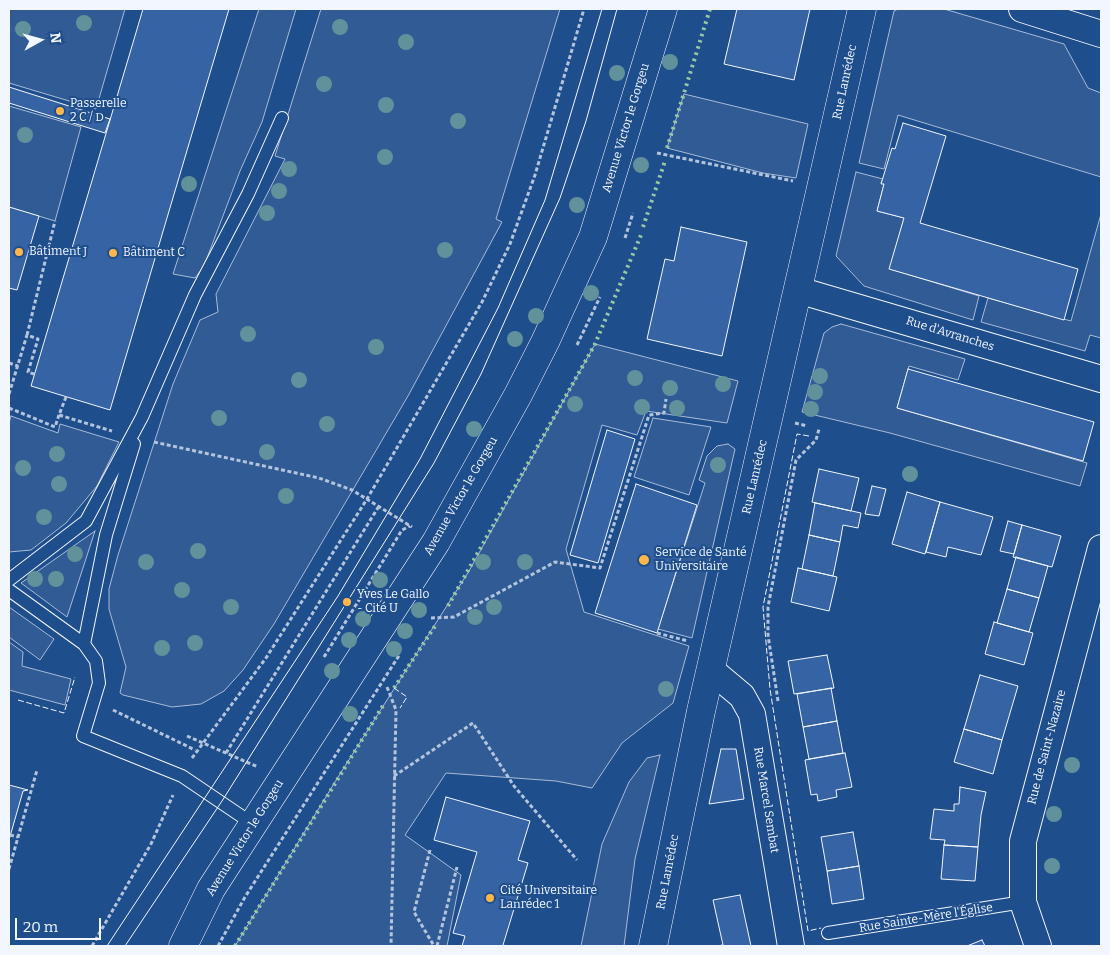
<!DOCTYPE html>
<meta charset="utf-8">
<style>
body{margin:0}
#map{position:relative;width:1110px;height:955px;overflow:hidden;background:#1f4e8c;font-family:Bitter,serif}
canvas{display:block}
.frame{position:absolute;inset:0;border:10px solid #f2f6ff;pointer-events:none}
.north{position:absolute;left:15px;top:15px;width:50px;height:50px;-webkit-text-stroke:4px #1f4e8c;paint-order:stroke;rotate:83deg;font-size:14px;font-weight:700;line-height:20px;text-align:center;color:#f2f6ff}
.north::after{content:'';display:block;margin:auto;width:18px;height:22px;background:#f2f6ff;clip-path:polygon(50% 0,100% 100%,50% 72%,0 100%)}
.scale{position:absolute;left:15px;top:918px;width:86px;height:22px;box-sizing:border-box;border:2px solid #f2f6ff;border-top:0;padding-left:6px;font-size:15px;line-height:18px;white-space:nowrap;color:#f2f6ff;-webkit-text-stroke:4px #1f4e8c;paint-order:stroke}
</style>
<div id="map">
<canvas width="1110" height="955"></canvas>
<div class="frame"></div>
<div class="north">N</div>
<div class="scale">20 m</div>
</div>
<script>
const c = document.querySelector('canvas').getContext('2d');
c.lineJoin = 'round';
function fillPath(path, color) { c.fillStyle = color; c.fill(path, 'evenodd'); }
const poly = rows => new Path2D(rows.map(r => 'M' + r).join(''));
function strokePath(path, color, width, dash) { c.strokeStyle = color; c.lineWidth = width; c.lineCap = dash ? 'butt' : 'round'; c.setLineDash(dash || []); c.stroke(path); }
function write(font, color, halo, rows, align = 'center') {
  c.font = font + ' Bitter,serif'; c.lineWidth = 4; c.setLineDash([]); c.textBaseline = 'middle'; c.strokeStyle = halo; c.fillStyle = color; for (const [text, x, y, turn = 0] of rows) {
    c.save(); c.translate(x, y); c.rotate((+turn || 0) * Math.PI / 180); c.textAlign = isNaN(turn) ? turn : align; if (halo) c.strokeText(text, 0, 0); c.fillText(text, 0, 0); c.restore();
  }
}
const built = poly([
 [9,9,125,9,96,109,9,83,9,9],
 [259,9,296,9,262,122,240,171,204,266,195,278,173,274,259,9],
 [321,9,560,9,496,219,502,222,408,396,274,624,243,670,224,691,201,704,172,707,123,695,120,693,126,667,109,609,109,589,118,555,173,384,200,320,218,312,216,294,285,159,275,156,321,9],
 [898,9,944,9,1064,44,1088,88,1101,93,1101,177,898,115,884,169,859,163,894,11,898,9],
 [684,94,808,124,796,178,763,173,667,148,684,94],
 [9,106,81,127,55,221,9,207,9,106],
 [856,172,883,179,881,183,884,184,877,211,904,218,890,269,979,296,973,320,864,286,836,256,856,172],
 [1101,214,1101,338,1090,335,1085,351,981,322,988,298,1071,321,1101,214],
 [841,324,965,359,958,380,909,366,897,408,1087,463,1080,486,890,433,802,412,824,333,832,327,841,324],
 [595,344,738,381,727,423,646,411,637,435,602,425,566,549,584,612,689,646,673,703,622,743,592,788,556,781,446,773,405,835,461,875,447,946,235,946,338,777,469,571,595,344],
 [11,416,58,433,60,424,119,442,97,486,66,523,31,550,9,552,9,423,11,416],
 [653,418,711,427,689,495,634,477,653,418],
 [728,444,735,449,692,638,658,629,705,483,699,480,707,456,717,446,728,444],
 [95,531,67,617,21,583,95,531],
 [9,607,54,639,40,660,9,637,9,607],
 [9,642,23,652,22,666,71,679,65,705,9,690,9,642],
 [660,755,635,859,624,946,581,946,602,844,629,782,647,758,660,755]
]);
fillPath(built, '#305b95');
strokePath(built, '#a8bbd7', 1);
const building = poly([
 [143,9,229,9,110,410,31,386,143,9],
 [737,9,810,9,794,80,724,64,737,9],
 [9,87,110,119,105,133,9,103,9,87],
 [903,123,946,136,920,223,1078,269,1064,320,889,269,904,218,877,211,884,184,881,184,892,148,895,149,903,123],
 [9,207,39,216,17,290,9,288,9,207],
 [681,227,747,242,722,356,647,339,665,259,674,261,681,227],
 [908,369,1094,422,1083,461,897,408,908,369],
 [607,430,635,439,598,563,570,555,607,430],
 [819,469,859,478,851,511,812,502,819,469],
 [636,484,697,505,657,633,595,613,636,484],
 [872,486,886,489,879,516,865,514,872,486],
 [907,492,940,502,925,554,892,544,907,492],
 [940,502,993,517,981,555,948,547,946,557,926,552,940,502],
 [815,503,861,513,858,528,843,525,840,542,809,535,815,503],
 [1008,521,1022,525,1014,554,1000,551,1008,521],
 [1022,525,1061,536,1052,567,1013,557,1022,525],
 [809,535,840,542,833,576,802,569,809,535],
 [1016,557,1048,566,1039,598,1007,589,1016,557],
 [798,568,837,577,829,611,791,602,798,568],
 [1007,589,1039,598,1029,632,997,623,1007,589],
 [994,622,1033,633,1024,665,985,654,994,622],
 [827,655,834,688,794,694,788,661,827,655],
 [980,675,1018,686,1002,740,964,729,980,675],
 [831,688,837,721,803,727,797,694,831,688],
 [837,721,843,753,809,759,803,727,837,721],
 [964,729,1002,740,993,774,954,762,964,729],
 [721,749,736,749,744,799,709,804,721,749],
 [845,753,852,787,836,790,837,797,818,801,817,794,811,795,805,760,845,753],
 [9,785,28,790,23,791,9,840,9,785],
 [960,787,986,792,981,815,978,847,944,845,945,840,930,839,934,809,954,811,954,804,959,804,960,787],
 [446,797,530,821,518,860,528,863,503,945,507,946,462,946,465,936,453,933,477,852,434,840,446,797],
 [853,832,859,866,827,871,821,837,853,832],
 [944,845,978,847,975,881,941,879,944,845],
 [859,866,864,899,832,904,827,871,859,866],
 [740,895,751,946,716,946,723,945,713,900,740,895],
 [982,940,985,946,967,946,982,940]
]);
fillPath(building, '#3563a3');
strokePath(building, '#f2f6ff', 1);
const service = poly([
 [9,580,86,521,142,417,195,295,248,194,282,118],
 [9,590,84,644,96,661,99,683,83,736,182,776,253,824],
 [84,644,106,535,134,444],
 [828,933,1023,902]
]);
const minor = poly([
 [1022,9,1101,34],
 [798,290,1101,379],
 [711,670,742,696,752,714,791,946],
 [1038,946,1023,902,1023,841,1101,548]
]);
const tertiary = poly([
 [653,946,701,711,862,9]
]);
const secondary = poly([
 [183,946,211,889,436,542,518,395,545,342,593,237,663,9]
]);
strokePath(service, '#f2f6ff', 14);
strokePath(minor, '#f2f6ff', 28);
strokePath(tertiary, '#f2f6ff', 29);
strokePath(secondary, '#f2f6ff', 29);
strokePath(poly([
 [657,153,793,181],
 [625,238,633,213],
 [27,335,55,221],
 [577,345,600,297],
 [9,363,18,366],
 [9,394,27,335,38,339,28,372,34,374],
 [66,397,59,415,112,431],
 [9,408,55,427,59,415],
 [795,423,807,426],
 [154,442,319,478,352,490,412,527],
 [431,618,454,617,555,562,600,568,649,415,664,413,666,399],
 [657,633,688,641],
 [324,657,402,530,410,526],
 [387,687,396,710,391,946],
 [778,701,768,635,768,607,796,460,816,440,819,429],
 [113,710,195,750],
 [187,736,258,767],
 [226,753,379,506],
 [192,758,266,658,367,499,482,302,510,244,535,175,584,9],
 [394,776,473,723,514,786,577,860],
 [10,835,18,837],
 [430,850,414,912,434,946],
 [9,869,37,770],
 [92,946,151,844,173,795],
 [218,946,245,897,400,654],
 [437,946,457,867]
]), '#b3c4dc', 3, [4, 2.5]);
strokePath(service, '#1f4e8c', 12);
strokePath(minor, '#1f4e8c', 26);
strokePath(tertiary, '#1f4e8c', 28);
strokePath(secondary, '#1f4e8c', 28);
strokePath(poly([
 [107,946,338,596,420,459,498,308,545,200,602,9],
 [125,946,222,801,347,602,434,463,481,374,560,198,586,121,617,9]
]), '#f2f6ff', 1);
strokePath(poly([
 [667,148,710,9],
 [643,227,665,161],
 [448,606,595,344,641,235],
 [394,688,435,626],
 [235,946,384,704]
]), '#97c8a6', 4, [2.5, 4]);
strokePath(poly([
 [809,436,797,434,763,607,770,689,808,931,821,928],
 [394,688,407,697,400,708],
 [18,700,64,713,75,677]
]), '#f2f6ff', 1, [6, 2.5]);
c.fillStyle = '#61919a';
for (const [x, y] of [
 [84,23],
 [340,27],
 [23,29],
 [406,42],
 [670,62],
 [617,73],
 [324,84],
 [386,105],
 [458,121],
 [25,135],
 [385,157],
 [641,165],
 [289,169],
 [189,184],
 [279,191],
 [577,205],
 [267,213],
 [445,250],
 [591,293],
 [536,316],
 [248,334],
 [515,339],
 [376,347],
 [820,376],
 [635,378],
 [299,380],
 [723,384],
 [670,388],
 [815,392],
 [575,404],
 [642,407],
 [677,408],
 [811,409],
 [219,418],
 [327,424],
 [474,429],
 [267,452],
 [57,454],
 [718,465],
 [23,468],
 [910,474],
 [59,484],
 [286,496],
 [44,517],
 [198,551],
 [75,554],
 [146,562],
 [483,562],
 [525,562],
 [35,579],
 [56,579],
 [380,580],
 [182,590],
 [231,607],
 [494,607],
 [419,610],
 [475,617],
 [363,619],
 [405,631],
 [349,640],
 [195,643],
 [162,648],
 [394,649],
 [332,671],
 [666,689],
 [350,714],
 [1072,765],
 [1054,814],
 [1052,866]
]) { c.beginPath(); c.arc(x, y, 8, 0, 2 * Math.PI); c.fill(); }
for (const [x, y, r, color] of [
 [60,111,5,"#ffb74d"],
 [19,252,5,"#ffb74d"],
 [113,253,5,"#ffb74d"],
 [644,560,6,"#ffb74d"],
 [347,602,5,"#ffb74d"],
 [490,898,5,"#ffb74d"]
]) { const dot = new Path2D(); dot.arc(x, y, r, 0, 2 * Math.PI); c.fillStyle = color; c.fill(dot); strokePath(dot, '#1f4e8c', 2); }
write('12px', '#f2f6ff', '#1f4e8c', [
 ["Rue Lanrédec",845,82,-78],
 ["Avenue Victor le Gorgeu",626,128,-73],
 ["Rue d'Avranches",950,334,17],
 ["Rue Lanrédec",755,477,-77],
 ["Avenue Victor le Gorgeu",461,496,-60],
 ["Rue de Saint-Nazaire",1047,747,-75],
 ["Rue Marcel Sembat",766,800,81],
 ["Avenue Victor le Gorgeu",245,838,-58],
 ["Rue Lanrédec",668,872,-79],
 ["Rue Sainte-Mère l'Église",926,918,-9]
]);
write('12px', '#f2f6ff', '#1f4e8c', [
 ["Passerelle",70,104],
 ["2 C / D",70,118],
 ["Bâtiment J",29,252],
 ["Bâtiment C",123,253],
 ["Service de Santé",655,553],
 ["Universitaire",655,567],
 ["Yves Le Gallo",357,595],
 ["- Cité U",357,609],
 ["Cité Universitaire",500,891],
 ["Lanrédec 1",500,905]
], 'left');
</script>
